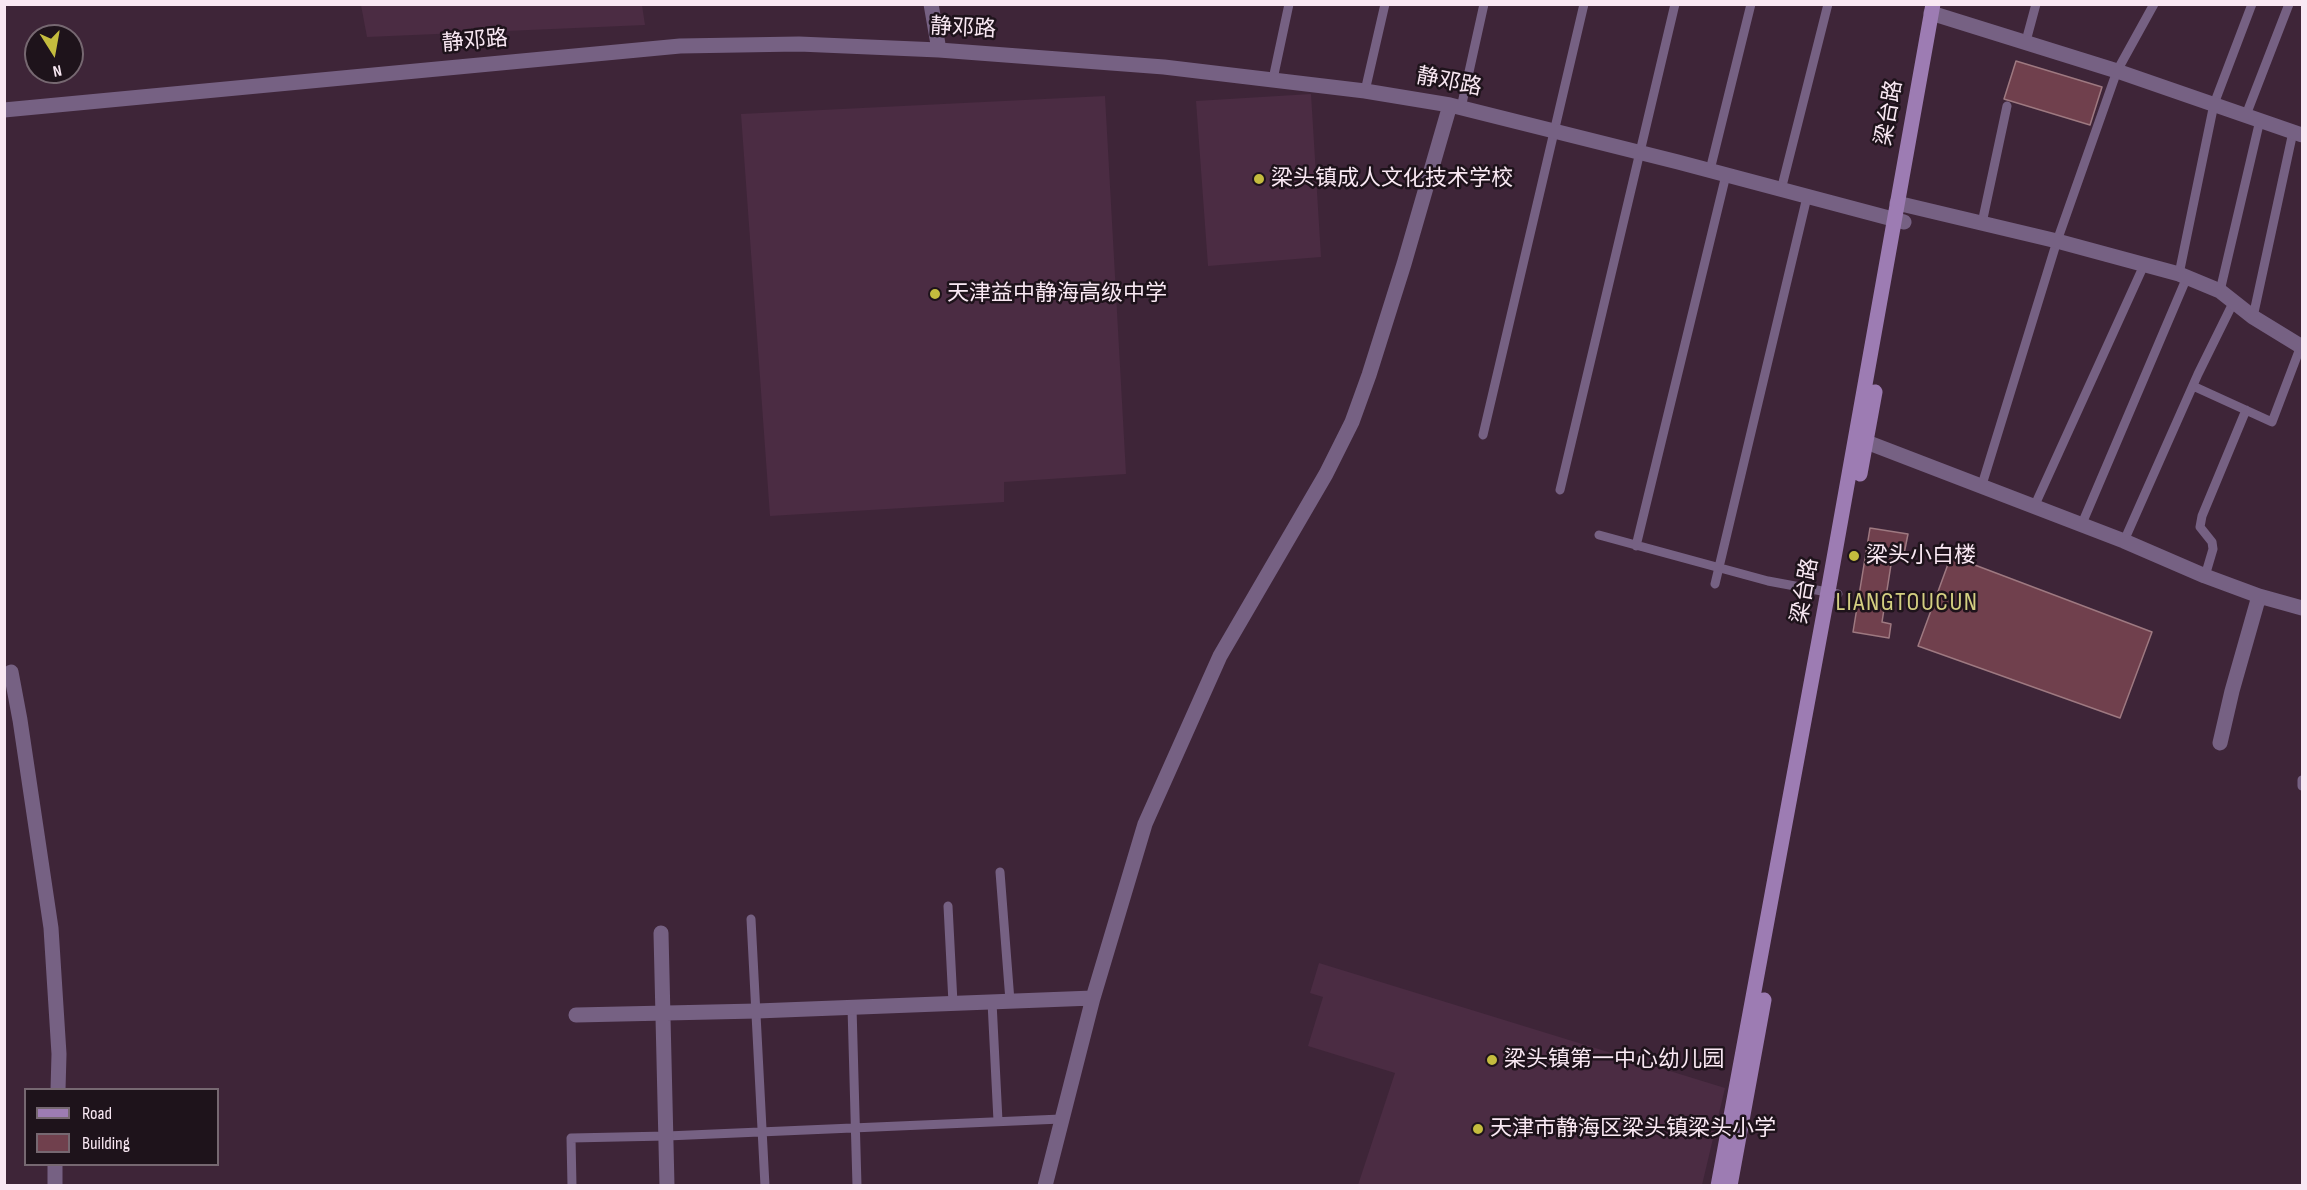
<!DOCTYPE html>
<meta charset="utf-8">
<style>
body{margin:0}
#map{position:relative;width:2307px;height:1190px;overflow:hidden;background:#3e2538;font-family:"Sofia Sans Condensed",sans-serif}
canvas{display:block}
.frame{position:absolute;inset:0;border:6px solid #f9e8f3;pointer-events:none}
.legend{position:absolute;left:24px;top:1088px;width:195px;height:78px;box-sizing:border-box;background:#1e131b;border:2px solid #766871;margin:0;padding:8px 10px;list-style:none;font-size:18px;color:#f9e8f3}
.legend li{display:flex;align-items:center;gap:12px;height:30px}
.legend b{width:30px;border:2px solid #766871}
.north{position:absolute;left:24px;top:24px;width:60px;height:60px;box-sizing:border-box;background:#1e131b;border:2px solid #766871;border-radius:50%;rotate:169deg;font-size:16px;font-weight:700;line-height:24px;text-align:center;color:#f9e8f3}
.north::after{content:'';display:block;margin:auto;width:21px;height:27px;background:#c4bc3e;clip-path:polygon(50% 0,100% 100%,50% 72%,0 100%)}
</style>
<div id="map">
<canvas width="2307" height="1190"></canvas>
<div class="frame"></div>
<ul class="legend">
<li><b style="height:8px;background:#9d7cb3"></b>Road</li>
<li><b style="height:16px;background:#70404d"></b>Building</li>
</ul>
<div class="north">N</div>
</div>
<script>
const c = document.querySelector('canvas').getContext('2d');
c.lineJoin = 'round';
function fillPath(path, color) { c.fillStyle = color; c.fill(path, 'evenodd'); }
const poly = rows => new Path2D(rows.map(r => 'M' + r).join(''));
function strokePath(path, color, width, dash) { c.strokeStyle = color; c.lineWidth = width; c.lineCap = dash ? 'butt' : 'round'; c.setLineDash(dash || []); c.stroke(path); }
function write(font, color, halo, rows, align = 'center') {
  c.font = font + ' "Sofia Sans Condensed","Noto Sans SC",sans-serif'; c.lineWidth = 5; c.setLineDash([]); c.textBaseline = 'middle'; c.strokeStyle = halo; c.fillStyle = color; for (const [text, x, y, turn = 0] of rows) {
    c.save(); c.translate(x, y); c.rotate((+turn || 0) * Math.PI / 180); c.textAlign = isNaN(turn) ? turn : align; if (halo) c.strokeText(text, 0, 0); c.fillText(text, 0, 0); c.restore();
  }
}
fillPath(poly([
 [361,5,642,5,645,25,367,37],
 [1311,94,1321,257,1208,266,1196,101],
 [1105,96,1126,474,1004,482,1004,502,770,516,741,114],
 [1319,963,1725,1088,1702,1185,1358,1185,1395,1073,1308,1046,1323,997,1310,993]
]), '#4b2c43');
const building = poly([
 [2016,61,2102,87,2090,125,2004,99,2016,61],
 [1870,528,1908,534,1904,554,1893,552,1882,622,1891,624,1889,638,1853,632,1870,528],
 [1951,556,2152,632,2120,718,1918,646,1951,556]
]);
fillPath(building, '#70404d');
strokePath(building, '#9e7981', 1.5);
strokePath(poly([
 [2026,41,2036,4],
 [1273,79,1289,4],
 [1365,91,1385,4],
 [1461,108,1484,4],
 [2246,115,2289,4],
 [1710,170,1751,4],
 [1781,190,1828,4],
 [1982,223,2007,106],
 [2179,274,2214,104,2252,4],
 [2220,291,2260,120],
 [2253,317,2293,132],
 [2193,386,2272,422,2302,343],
 [1483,435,1584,4],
 [1981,488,2057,241,2117,71,2154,4],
 [1560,490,1675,4],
 [2034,507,2144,265],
 [2081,526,2187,277],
 [1599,535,1768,581,1838,594],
 [2124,541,2198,374,2234,301],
 [1636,546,1726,175],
 [2205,576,2213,549,2212,542,2200,527,2202,516,2246,410],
 [1715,584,1807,197],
 [2302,786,2302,780],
 [1000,872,1010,1001],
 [948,906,953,1003],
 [751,919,765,1186],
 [992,1002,998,1121],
 [852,1007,857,1186],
 [572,1186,571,1138,667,1136,1061,1119]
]), '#766183', 9);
strokePath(poly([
 [931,4,939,50],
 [1931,13,2117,71,2302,135],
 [4,110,680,46,799,44,939,50,1164,67,1365,91,1450,105,1678,162,1904,222],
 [1897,203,2057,241,2179,274,2220,291,2253,317,2302,347],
 [1856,438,2124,541,2205,576,2259,596,2302,608],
 [11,672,20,720,51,928,59,1054,58,1090],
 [2220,743,2232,691,2259,596],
 [661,933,667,1186],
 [576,1015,757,1011,1093,998],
 [55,1186,55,1164],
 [1045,1186,1093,998,1145,824,1220,656,1326,474,1352,422,1369,375,1404,264,1450,105]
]), '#766183', 15);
strokePath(poly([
 [1860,474,1875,392],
 [1718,1186,1829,586,1933,4],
 [1730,1186,1764,1000]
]), '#9d7cb3', 15);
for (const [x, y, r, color] of [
 [1259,179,6,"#c4bc3e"],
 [935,294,6,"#c4bc3e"],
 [1854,556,6,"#c4bc3e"],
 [1492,1060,6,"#c4bc3e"],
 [1478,1129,6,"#c4bc3e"]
]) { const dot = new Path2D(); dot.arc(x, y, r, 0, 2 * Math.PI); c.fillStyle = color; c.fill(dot); strokePath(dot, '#1e131b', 2); }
write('22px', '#f9e8f3', '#1e131b', [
 ["静邓路",963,29,3],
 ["静邓路",475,42,-5],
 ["静邓路",1449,83,11],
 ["梁台路",1890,113,-80],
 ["梁台路",1806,591,-80]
]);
write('22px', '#f9e8f3', '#1e131b', [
 ["梁头镇成人文化技术学校",1271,179],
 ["天津益中静海高级中学",947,294],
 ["梁头小白楼",1866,556],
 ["梁头镇第一中心幼儿园",1504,1060],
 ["天津市静海区梁头镇梁头小学",1490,1129]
], 'left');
c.letterSpacing = '1.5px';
write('26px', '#d4cf81', '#1e131b', [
 ["LIANGTOUCUN",1907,603]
]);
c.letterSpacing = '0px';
</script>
